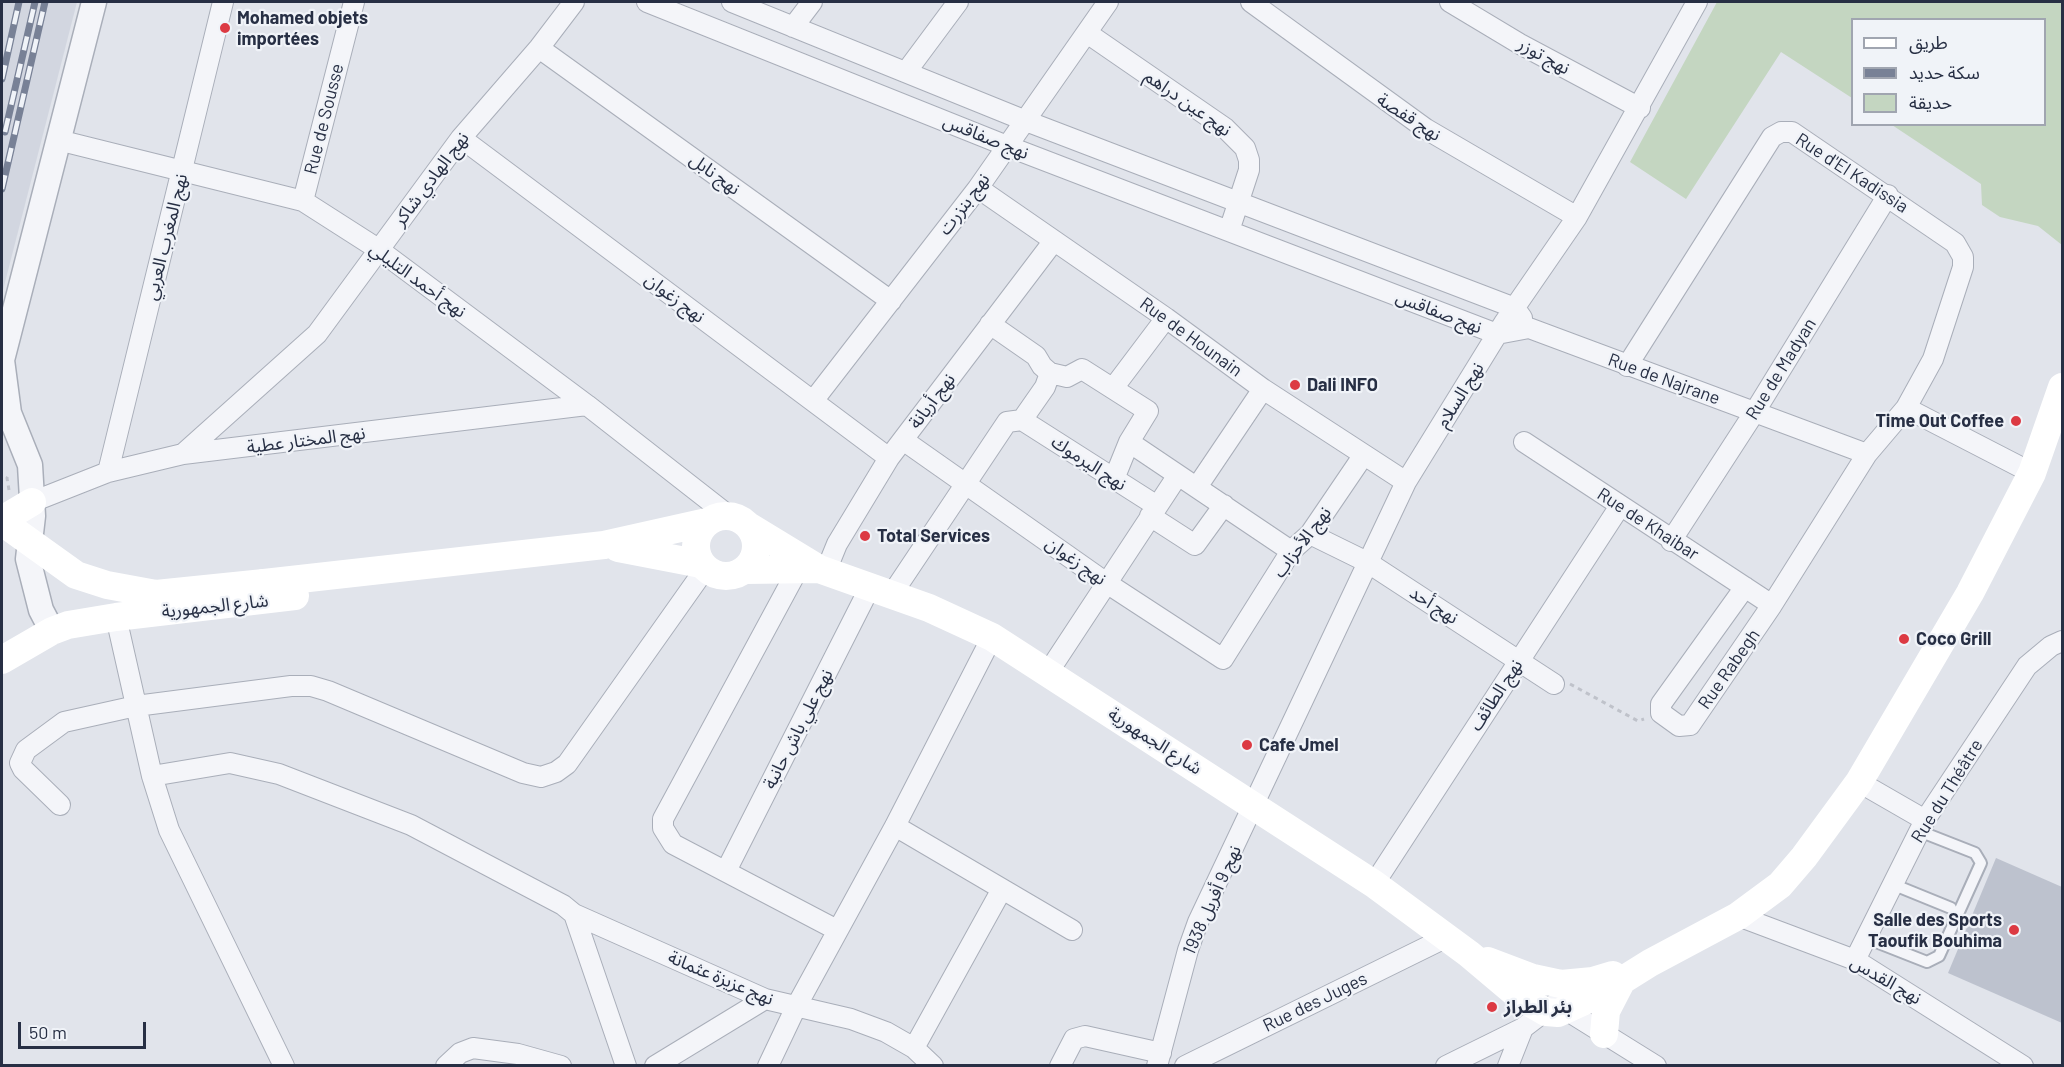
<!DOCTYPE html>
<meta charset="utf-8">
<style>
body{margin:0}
#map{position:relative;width:2064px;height:1067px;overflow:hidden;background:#e1e4eb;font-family:Barlow,"Noto Sans Arabic",sans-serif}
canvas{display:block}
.frame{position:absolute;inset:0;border:3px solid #272f44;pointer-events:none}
.legend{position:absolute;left:1851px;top:18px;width:195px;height:108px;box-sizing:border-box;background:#f0f3f8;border:2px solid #a0a5b0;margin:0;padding:8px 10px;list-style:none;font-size:18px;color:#272f44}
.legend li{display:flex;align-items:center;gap:12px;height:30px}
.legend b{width:30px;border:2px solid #a0a5b0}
.scale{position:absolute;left:18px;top:1022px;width:128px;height:27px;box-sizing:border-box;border:3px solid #272f44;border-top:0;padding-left:8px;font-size:18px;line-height:21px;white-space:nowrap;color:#272f44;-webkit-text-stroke:4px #f0f3f8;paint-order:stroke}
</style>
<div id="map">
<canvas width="2064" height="1067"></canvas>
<div class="frame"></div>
<ul class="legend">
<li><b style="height:8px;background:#fff"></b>طريق</li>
<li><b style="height:8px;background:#788196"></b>سكة حديد</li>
<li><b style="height:16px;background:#c4d6c1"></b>حديقة</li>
</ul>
<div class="scale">50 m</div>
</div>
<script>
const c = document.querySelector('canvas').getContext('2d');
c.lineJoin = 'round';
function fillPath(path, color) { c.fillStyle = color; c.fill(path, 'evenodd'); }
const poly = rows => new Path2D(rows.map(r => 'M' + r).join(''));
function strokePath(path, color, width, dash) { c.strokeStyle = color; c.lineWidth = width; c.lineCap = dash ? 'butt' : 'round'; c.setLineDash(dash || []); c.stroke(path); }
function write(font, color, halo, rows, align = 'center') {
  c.font = font + ' Barlow,"Noto Sans Arabic",sans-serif'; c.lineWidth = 4.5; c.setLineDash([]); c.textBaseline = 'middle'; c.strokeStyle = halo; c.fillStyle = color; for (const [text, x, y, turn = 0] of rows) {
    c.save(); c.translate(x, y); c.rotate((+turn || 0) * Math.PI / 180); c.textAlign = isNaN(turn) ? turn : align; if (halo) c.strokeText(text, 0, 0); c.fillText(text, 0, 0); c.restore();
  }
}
fillPath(poly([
 [2,2,77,2,2,294]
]), '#d2d6e0');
fillPath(poly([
 [1717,2,2062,2,2062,245,2038,226,2000,217,1982,205,1981,184,1892,125,2044,124,2044,20,1852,20,1852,98,1781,52,1686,199,1630,162]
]), '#c4d6c1');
fillPath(poly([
 [1996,858,2062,887,2062,1023,1948,973]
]), '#bdc2ce');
const service = poly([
 [1892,884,1951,908],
 [1866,938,1927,962,1939,956,1981,863,1975,853,1919,831]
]);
const minor = poly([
 [647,2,1007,146,1497,334,1529,328],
 [732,2,1026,121,1515,308,1522,318],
 [1251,2,1426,129,1577,217],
 [1450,2,1520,44,1640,108],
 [793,27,812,2],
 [1087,33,1225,128,1245,148,1249,160,1249,170,1229,231],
 [539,48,891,301],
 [906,72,958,2],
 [461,138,889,458],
 [58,140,303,201,378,249,587,405,729,516],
 [978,188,1166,318,1263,389,1406,482],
 [303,201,354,2],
 [990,324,1036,356,1042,366,1050,373,1067,377,1082,369,1148,411,1129,442,1114,479],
 [1529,328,1867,454],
 [1627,366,1772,137,1781,132,1792,132,1955,243,1963,257,1963,267,1933,359,1906,408,1867,454,1772,605,1690,725,1679,726,1661,713,1661,704,1745,587],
 [1114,387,1166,318],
 [813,401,978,188,1108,2],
 [1906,408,2032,473],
 [1022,420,1157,506],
 [903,440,1105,582,1223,659,1291,551,1310,534,1363,456],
 [1129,442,1291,551],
 [1524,442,1772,605],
 [183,454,317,334,461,138,539,48,574,2],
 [108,472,223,2],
 [1197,487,1263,389],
 [32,502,108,472,183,454,587,405],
 [1150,516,1195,545,1224,505],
 [1310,534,1367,562,1554,684],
 [1671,541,1754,413,1888,195],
 [798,569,663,819,663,828,673,844,837,930],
 [826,571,837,544,889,458,1053,242],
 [892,594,1007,422,1022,420,1045,387,1050,373],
 [116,617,152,776,169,830,284,1066],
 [1049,671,1178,475],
 [152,776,230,763,279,774,411,825,563,905,574,914,626,1066],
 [1859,782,1925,820],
 [60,805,23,769,20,763,26,750,64,722,136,706,291,686,311,686,328,691,523,773,541,777,556,772,567,764,705,569],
 [895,826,1072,930],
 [726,871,870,587],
 [1374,884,1620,506],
 [574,914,765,999,851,1019,886,1032,914,1048,933,1066],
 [1738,916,1855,960,2023,1066],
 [1855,960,1925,820,2027,666,2051,646,2062,641],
 [1566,1010,1656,1066],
 [914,1048,1002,889],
 [446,1066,460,1053,473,1048,518,1054,561,1066],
 [655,1066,765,999],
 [768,1066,796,1007,895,826,992,637],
 [1060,1066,1074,1039,1085,1036,1161,1053],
 [1157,1066,1188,950,1198,922,1406,482,1504,323,1577,217,1697,2],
 [1185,1066,1445,938],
 [1446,1066,1523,1028,1553,1005],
 [1508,1066,1523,1028]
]);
const tertiary = poly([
 [52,631,41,610,28,559,33,516,30,465,9,413,2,360,94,2]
]);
strokePath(service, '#a9aeb9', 14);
strokePath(minor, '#a9aeb9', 22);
strokePath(tertiary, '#a9aeb9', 27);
strokePath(poly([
 [9,490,7,478,10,473],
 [1570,684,1638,721,1644,719]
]), '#bfc2ca', 3, [4.5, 4.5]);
strokePath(service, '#f4f5f9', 10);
strokePath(minor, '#f4f5f9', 20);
strokePath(tertiary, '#f4f5f9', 24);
strokePath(poly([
 '696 546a30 30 0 1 1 60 0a30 30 0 1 1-60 0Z',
 [2,520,32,502],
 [750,527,819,569,929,608,992,637,1374,884,1469,954,1520,997,1546,1012,1558,1013,1602,993,1650,963,1738,916,1780,885,1804,857,1859,782,1970,593,2032,473,2062,387],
 [618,548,701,564],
 [745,570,819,569],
 [264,583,604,545,707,522],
 [2,660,52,631,68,625,116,617,295,596],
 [1488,961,1533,978,1561,984,1593,981,1613,975],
 [1604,1034,1606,1011,1621,982]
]), '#fff', 28);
const rail = poly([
 [2,79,19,2],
 [5,132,35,2],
 [2,189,45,2]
]);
strokePath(rail, '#788196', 7);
strokePath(rail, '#f0f3f8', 4.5, [14]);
strokePath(poly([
 [2,522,76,575,107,585,156,594,264,583]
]), '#fff', 28);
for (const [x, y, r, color] of [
 [225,28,6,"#dc3a43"],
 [1295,385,6,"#dc3a43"],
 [2016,421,6,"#dc3a43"],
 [865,536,6,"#dc3a43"],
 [1904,639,6,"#dc3a43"],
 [1247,745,6,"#dc3a43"],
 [2014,930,6,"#dc3a43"],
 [1492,1007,6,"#dc3a43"]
]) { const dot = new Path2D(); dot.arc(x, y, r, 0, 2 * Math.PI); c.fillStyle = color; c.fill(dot); strokePath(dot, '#f0f3f8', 2); }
write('bold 18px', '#272f44', '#f0f3f8', [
 ["Mohamed objets",237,18],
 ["importées",237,39],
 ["Dali INFO",1307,385],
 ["Time Out Coffee",2004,421,"right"],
 ["Total Services",877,536],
 ["Coco Grill",1916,639],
 ["Cafe Jmel",1259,745],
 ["Salle des Sports",2002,920,"right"],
 ["Taoufik Bouhima",2002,941,"right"],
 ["بئر الطراز",1504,1007]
], 'left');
write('18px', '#272f44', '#f0f3f8', [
 ["نهج توزر",1544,56,29],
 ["نهج عين دراهم",1188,103,35],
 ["نهج قفصة",1409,117,33],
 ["Rue de Sousse",324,119,-76],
 ["نهج صفاقس",986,137,22],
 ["Rue d'El Kadissia",1852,173,33],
 ["نهج نابل",715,174,36],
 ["نهج الهادي شاكر",431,179,-53],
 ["نهج بنزرت",964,204,-53],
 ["نهج المغرب العربي",166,237,-76],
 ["نهج أحمد التليلي",418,280,36],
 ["نهج زغوان",675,298,37],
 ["نهج صفاقس",1439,312,21],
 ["Rue de Hounain",1191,337,36],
 ["Rue de Madyan",1781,369,-58],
 ["Rue de Najrane",1664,379,20],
 ["نهج السلام",1460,395,-58],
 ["نهج أريانة",932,401,-53],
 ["نهج المختار عطية",306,440,-7],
 ["نهج اليرموك",1089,463,33],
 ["Rue de Khaibar",1648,524,33],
 ["نهج الأحزاب",1302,542,-53],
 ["نهج زغوان",1076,561,35],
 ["نهج أحد",1434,605,33],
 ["شارع الجمهورية",215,606,-6],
 ["Rue Rabegh",1729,669,-55],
 ["نهج الطائف",1496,695,-57],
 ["نهج علي باش حانبة",798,729,-63],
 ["شارع الجمهورية",1155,741,33],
 ["Rue du Théâtre",1947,791,-58],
 ["نهج 9 أفريل 1938",1212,900,-66],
 ["نهج عزيزة عثمانة",721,978,23],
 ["نهج القدس",1886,980,30],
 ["Rue des Juges",1315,1002,-26]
]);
</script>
